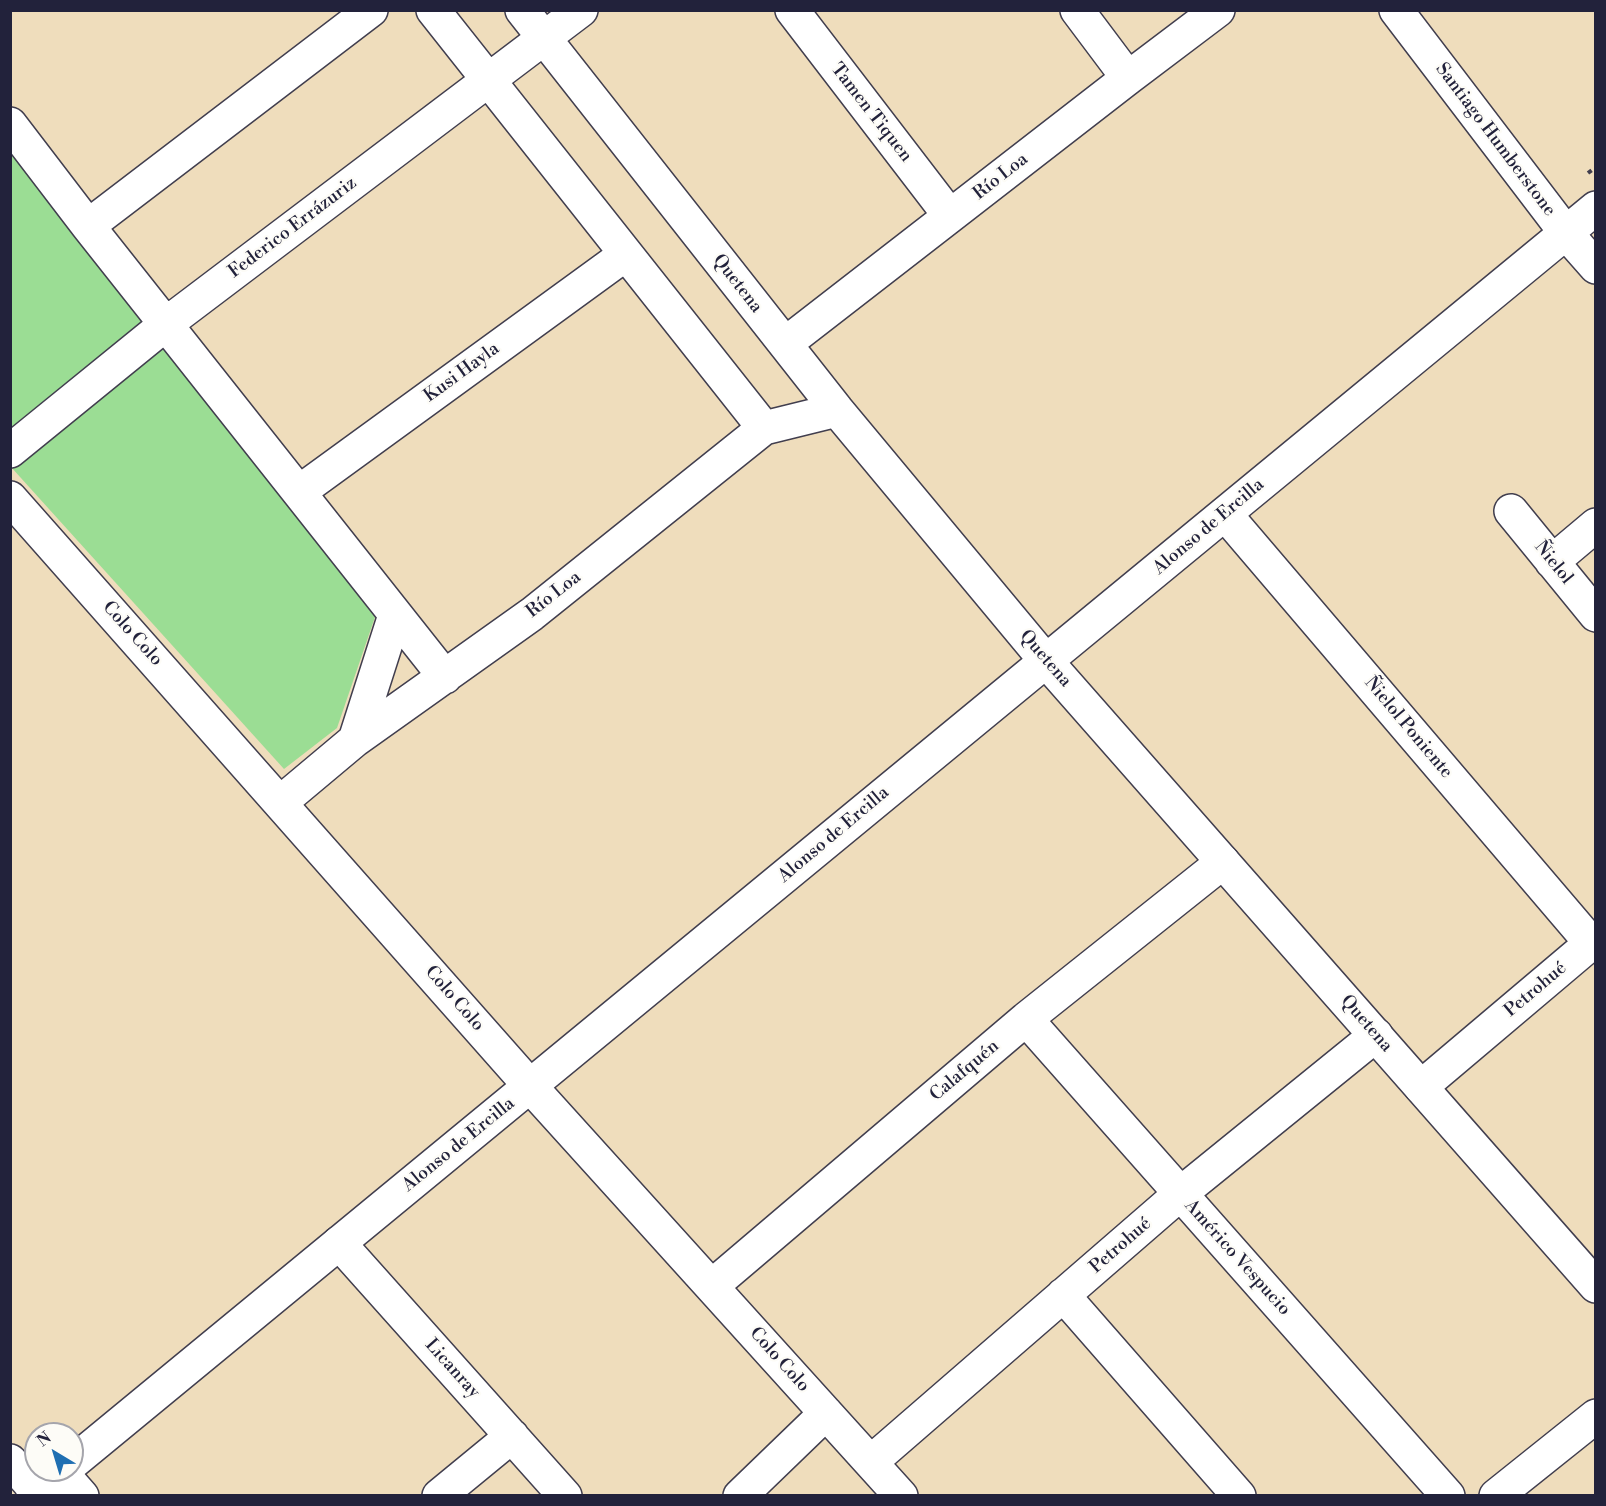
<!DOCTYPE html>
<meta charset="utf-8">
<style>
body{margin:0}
#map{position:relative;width:1606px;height:1506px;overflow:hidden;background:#efddbc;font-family:"Libre Bodoni",serif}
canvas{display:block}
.frame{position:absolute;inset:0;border:12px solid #22223b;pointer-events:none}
.north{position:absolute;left:24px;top:1422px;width:60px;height:60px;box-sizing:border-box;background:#fdfcf7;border:2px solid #a5a5ac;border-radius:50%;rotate:322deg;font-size:16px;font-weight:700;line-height:24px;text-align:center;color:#22223b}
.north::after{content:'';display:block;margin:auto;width:21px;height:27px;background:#1f6fb2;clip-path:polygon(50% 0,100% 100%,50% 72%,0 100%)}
</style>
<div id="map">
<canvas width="1606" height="1506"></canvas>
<div class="frame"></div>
<div class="north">N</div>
</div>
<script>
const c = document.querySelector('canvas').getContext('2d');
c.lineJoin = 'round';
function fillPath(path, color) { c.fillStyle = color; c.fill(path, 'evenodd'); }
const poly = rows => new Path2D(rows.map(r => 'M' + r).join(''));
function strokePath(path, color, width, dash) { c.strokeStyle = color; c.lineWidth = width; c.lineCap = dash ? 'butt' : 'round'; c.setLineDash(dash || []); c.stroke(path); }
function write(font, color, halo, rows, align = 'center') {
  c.font = font + ' "Libre Bodoni",serif'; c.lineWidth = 4.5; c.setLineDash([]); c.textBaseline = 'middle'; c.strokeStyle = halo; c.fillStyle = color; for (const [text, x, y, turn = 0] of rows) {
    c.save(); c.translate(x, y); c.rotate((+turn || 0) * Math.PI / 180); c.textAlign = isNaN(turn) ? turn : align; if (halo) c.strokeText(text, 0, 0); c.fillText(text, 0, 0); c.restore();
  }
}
fillPath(poly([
 [10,150,375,617,337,728,284,769,11,467]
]), '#9bdd94');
const minor = poly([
 [433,10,764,428],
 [522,10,837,410,1046,661],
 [792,10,950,216],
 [1077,10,1128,78],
 [1396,10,1566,233,1596,267],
 [10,124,88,226,445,677],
 [88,226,371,10],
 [785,344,1128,78,1218,10],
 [10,451,166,324,581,10],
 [299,492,626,254],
 [10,498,530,1086,901,1496],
 [1511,511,1596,615],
 [1225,514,1591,943],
 [1552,562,1596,525],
 [355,740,395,615],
 [281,802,355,740,532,614,764,428,837,410],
 [1026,1019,1448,1496],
 [1421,1087,1596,939],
 [339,1243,565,1496],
 [712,1286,1026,1019,1223,862],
 [1063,1295,1239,1496],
 [10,1461,41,1496],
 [871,1462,1180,1194,1376,1035],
 [61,1472,82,1496],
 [439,1496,512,1436],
 [740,1496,826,1413],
 [1496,1496,1596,1416]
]);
const tertiary = poly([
 [1046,661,1596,1286],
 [72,1463,1596,208],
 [33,1496,63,1470]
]);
strokePath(minor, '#413e4e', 36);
strokePath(tertiary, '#413e4e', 36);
strokePath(poly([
 [1588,173,1596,167]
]), '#413e4e', 4, [4.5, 4.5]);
strokePath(minor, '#fff', 33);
strokePath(tertiary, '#fff', 33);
write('18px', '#22223b', '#fdfcf7', [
 ["Tamen Tiquen",871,113,52],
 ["Santiago Humberstone",1495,140,53],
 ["Río Loa",1001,177,-38],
 ["Federico Errázuriz",293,228,-37],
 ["Quetena",737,284,52],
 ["Kusi Hayla",462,373,-36],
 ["Alonso de Ercilla",1209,527,-40],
 ["Ñielol",1553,563,51],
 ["Río Loa",554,595,-38],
 ["Colo Colo",132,634,48],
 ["Quetena",1045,659,49],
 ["Ñielol Poniente",1408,728,50],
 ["Alonso de Ercilla",834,835,-40],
 ["Petrohué",1536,990,-40],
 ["Colo Colo",454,999,49],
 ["Quetena",1366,1024,49],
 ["Calafquén",965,1071,-40],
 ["Alonso de Ercilla",459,1145,-39],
 ["Petrohué",1121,1246,-41],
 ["Américo Vespucio",1237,1258,48],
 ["Colo Colo",779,1360,48],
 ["Licanray",452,1369,48]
]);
</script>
